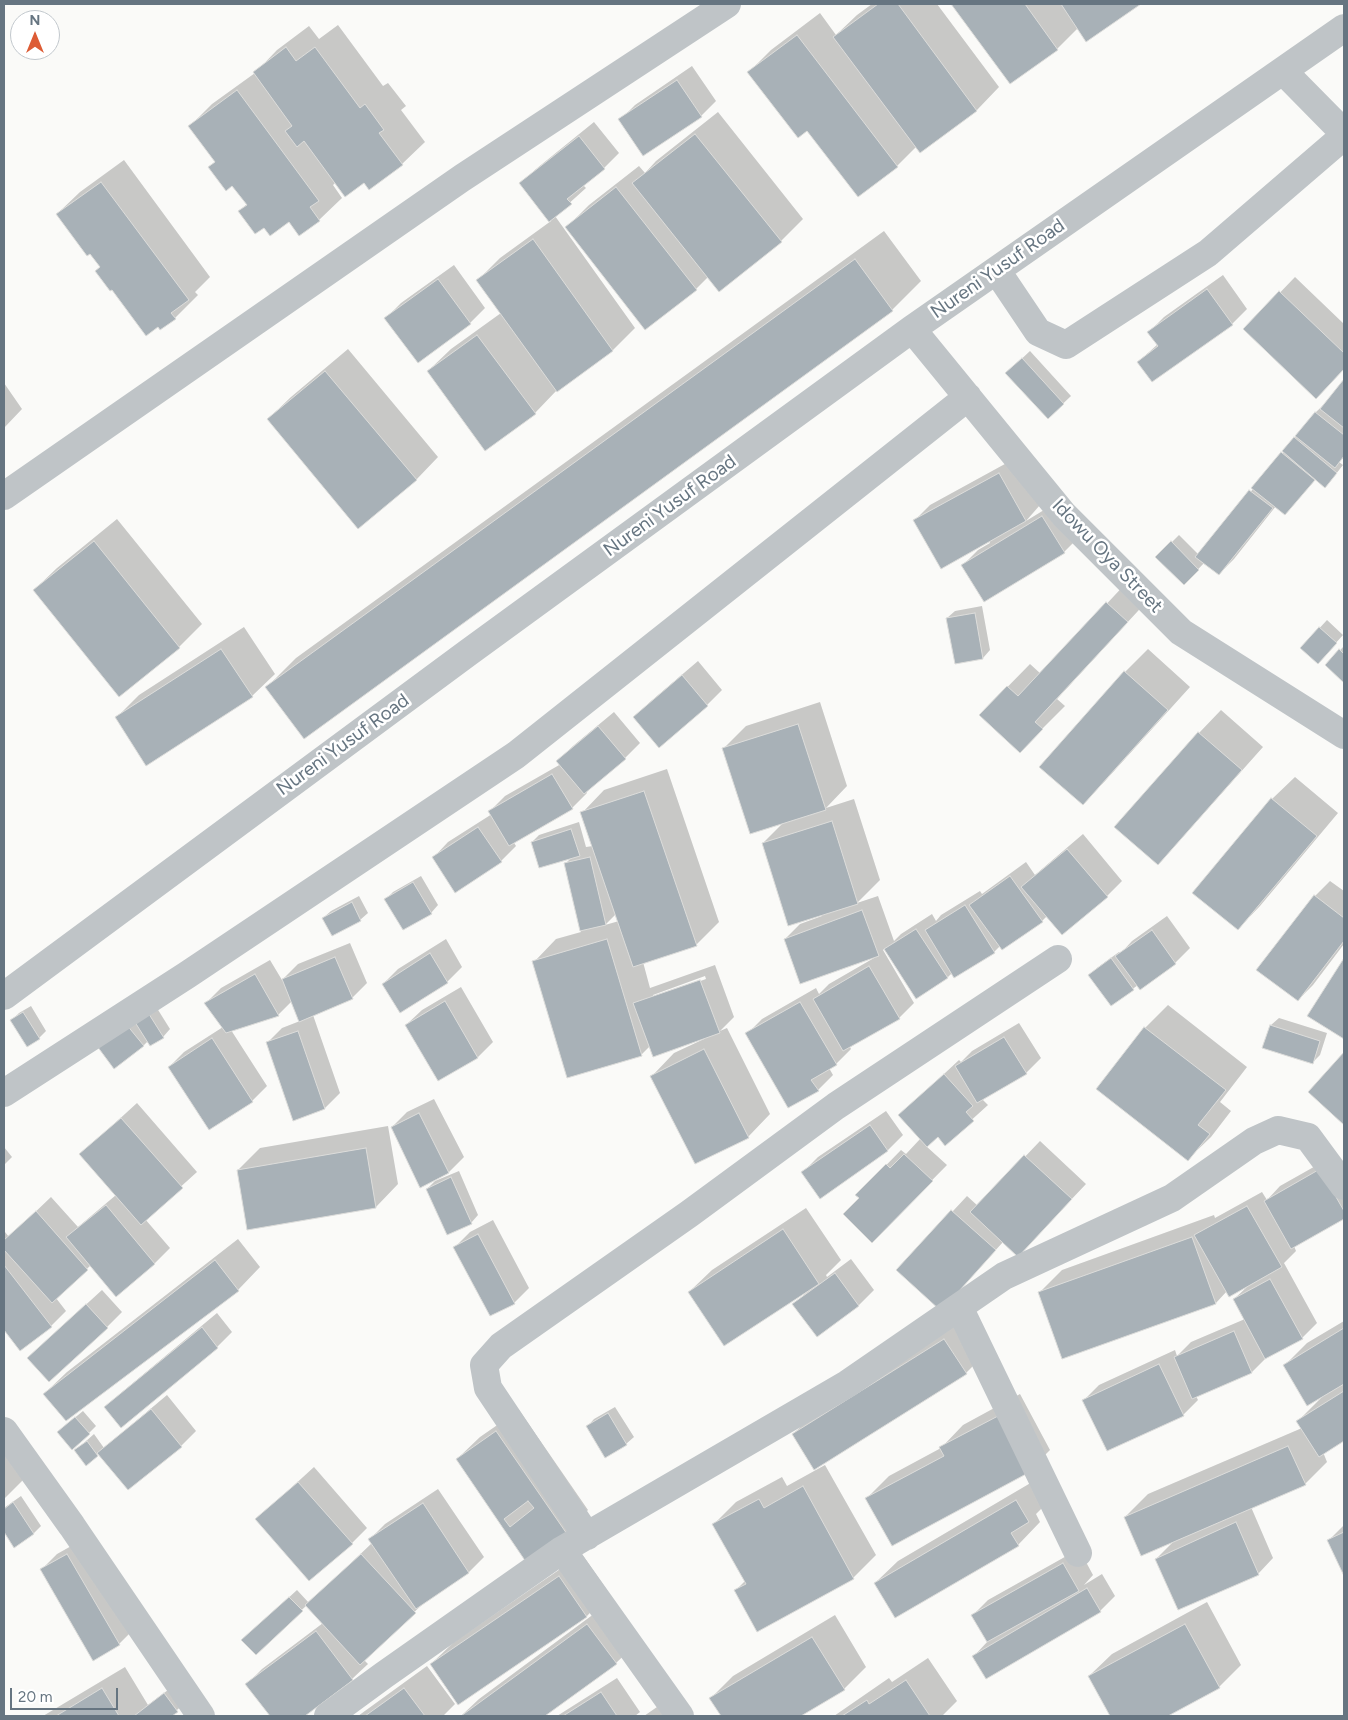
<!DOCTYPE html>
<style>
body{margin:0}
#map{position:relative;width:1348px;height:1720px;overflow:hidden;background:#fafaf8;font-family:Figtree,sans-serif}
canvas{display:block}
.frame{position:absolute;inset:0;border:5px solid #667581;pointer-events:none}
.north{position:absolute;left:10px;top:10px;width:50px;height:50px;box-sizing:border-box;background:#fff;border:1px solid #c2c8cd;border-radius:50%;rotate:0deg;font-size:14px;font-weight:700;line-height:20px;text-align:center;color:#667581}
.north::after{content:'';display:block;margin:auto;width:18px;height:22px;background:#dd5c35;clip-path:polygon(50% 0,100% 100%,50% 72%,0 100%)}
.scale{position:absolute;left:10px;top:1688px;width:108px;height:22px;box-sizing:border-box;border:2px solid #667581;border-top:0;padding-left:6px;font-size:15px;line-height:18px;white-space:nowrap;color:#667581;-webkit-text-stroke:4px #fff;paint-order:stroke}
</style>
<div id="map">
<canvas width="1348" height="1720"></canvas>
<div class="frame"></div>
<div class="north">N</div>
<div class="scale">20 m</div>
</div>
<script>
const c = document.querySelector('canvas').getContext('2d');
c.lineJoin = 'round';
function fillPath(path, color) { c.fillStyle = color; c.fill(path, 'evenodd'); }
const poly = rows => new Path2D(rows.map(r => 'M' + r).join(''));
function strokePath(path, color, width, dash) { c.strokeStyle = color; c.lineWidth = width; c.lineCap = dash ? 'butt' : 'round'; c.setLineDash(dash || []); c.stroke(path); }
function write(font, color, halo, rows, align = 'center') {
  c.font = font + ' Figtree,sans-serif'; c.lineWidth = 5; c.setLineDash([]); c.textBaseline = 'middle'; c.strokeStyle = halo; c.fillStyle = color; for (const [text, x, y, turn = 0] of rows) {
    c.save(); c.translate(x, y); c.rotate((+turn || 0) * Math.PI / 180); c.textAlign = isNaN(turn) ? turn : align; if (halo) c.strokeText(text, 0, 0); c.fillText(text, 0, 0); c.restore();
  }
}
fillPath(poly([
 [872,4,937,4,999,87,977,110,920,151,916,147,897,166,807,130,749,72,771,50,820,13,836,35,857,15],
 [953,4,1140,4,1087,40,1078,28,1057,49,1010,83],
 [338,25,383,86,388,83,406,106,401,110,425,142,402,164,364,181,336,182,333,185,342,198,319,220,290,220,264,226,239,211,247,204,233,184,210,167,216,161,190,126,212,104,255,73,277,50,309,26,319,39],
 [692,66,716,101,701,116,620,120,635,105],
 [718,112,803,219,781,241,708,277,696,289,645,328,567,227,589,205,639,166,645,173,656,161],
 [594,122,619,153,604,168,583,185,586,188,555,216,635,328,613,350,557,390,535,413,428,371,451,349,501,313,478,280,500,258,551,221,521,184,536,169],
 [124,160,210,277,195,292,198,295,175,318,160,328,101,266,57,214,80,192],
 [884,231,921,281,892,310,304,737,267,687,296,658],
 [454,265,485,308,470,323,418,361,386,318,401,303],
 [1223,275,1247,309,1232,324,1152,380,1138,362,1158,344,1149,332,1164,317],
 [1295,277,1344,324,1344,368,1316,397,1245,329],
 [348,349,438,457,416,480,268,419,291,397],
 [1030,351,1071,396,1048,418,1014,366],
 [1344,381,1344,457,1339,462,1343,465,1332,479,1316,479,1285,514,1276,506,1234,559,1219,574,1205,562,1184,584,1157,557,1179,535,1199,555,1316,412,1331,398],
 [4,383,22,409,4,428],
 [1014,459,1040,505,1026,521,1057,502,1079,537,1064,552,963,565,978,550,990,543,989,541,915,520,930,505],
 [117,519,202,624,179,647,119,695,34,590,57,568],
 [1129,580,1149,599,1057,699,1065,706,1042,729,980,715,1030,664,1041,674],
 [982,606,990,650,983,658,947,618,955,611],
 [1327,620,1343,635,1325,655,1302,647],
 [244,627,275,674,252,696,117,717,139,695],
 [1344,646,1344,681,1326,665],
 [1148,649,1190,687,1105,781,1083,804,1041,767,1125,672],
 [698,661,722,690,707,705,659,746,635,717,650,702],
 [820,702,847,786,826,808,854,799,880,880,857,903,878,896,894,941,901,934,932,914,936,921,941,915,980,891,982,894,1026,862,1035,875,1083,834,1122,881,1107,896,1047,916,1042,921,1000,946,994,952,952,973,948,977,885,948,883,950,914,1003,899,1018,850,1047,851,1049,836,1064,829,1068,833,1075,818,1090,747,1034,762,1019,816,988,819,994,829,984,874,958,785,939,800,924,822,916,763,843,784,822,723,749,746,726],
 [1221,710,1263,747,1180,840,1157,863,1116,826,1199,733],
 [614,712,640,743,625,758,586,791,587,793,572,808,513,841,516,846,501,861,433,858,448,842,492,814,490,811,505,796,561,764,558,761,573,746],
 [667,769,719,922,696,945,643,962,650,988,715,965,734,1017,720,1031,727,1028,770,1114,748,1137,652,1076,674,1053,704,1039,703,1037,650,1046,641,1055,534,962,556,939,581,932,565,864,572,857,532,842,539,835,579,822,586,847,593,846,582,813,604,790],
 [616,914,619,921,605,925],
 [705,976,706,979,653,998,653,995],
 [1295,777,1338,813,1260,906,1238,929,1194,893,1272,799],
 [421,876,438,905,431,913,386,899,393,892],
 [1330,881,1344,891,1344,944,1313,985,1298,1000,1258,970,1315,896],
 [359,896,368,913,360,920,323,918,331,911],
 [1167,916,1190,948,1175,963,1138,985,1112,1004,1090,975,1097,968,1119,952,1120,954,1132,941],
 [446,939,462,967,447,982,383,984,398,969],
 [350,943,367,983,352,998,313,1015,340,1093,325,1108,294,1119,267,1043,282,1028,300,1021,292,1001,278,1015,231,1030,267,1086,252,1101,210,1128,169,1067,184,1052,223,1027,206,1003,221,988,270,960,282,980,298,964],
 [1344,960,1344,1038,1309,1015],
 [461,987,493,1042,478,1057,439,1079,406,1025,422,1010],
 [155,1005,170,1029,163,1037,148,1041,143,1046,98,1046],
 [1168,1005,1247,1067,1220,1102,1231,1111,1211,1137,1188,1159,1098,1089,1145,1028],
 [31,1006,46,1031,39,1038,12,1020,19,1013],
 [1279,1018,1327,1033,1320,1055,1313,1062,1264,1047,1271,1025],
 [1019,1023,1041,1058,1026,1073,982,1099,988,1105,945,1144,938,1135,926,1146,947,1165,872,1241,861,1198,857,1195,901,1150,906,1154,921,1138,900,1115,959,1060,961,1062,972,1051],
 [1344,1054,1344,1123,1310,1091],
 [434,1099,464,1157,449,1172,392,1127,407,1112],
 [137,1103,197,1172,145,1219,170,1248,155,1263,116,1295,91,1265,56,1298,66,1311,51,1326,20,1349,4,1328,4,1233,5,1232,9,1237,51,1197,78,1227,116,1195,81,1154],
 [886,1111,903,1135,888,1150,820,1197,803,1172,818,1157],
 [388,1126,398,1184,376,1207,248,1228,238,1170,260,1148],
 [1040,1141,1086,1184,1033,1240,1003,1242,956,1294,898,1270,967,1196,978,1206],
 [4,1147,12,1157,4,1165],
 [1335,1155,1344,1170,1344,1218,1294,1246,1296,1251,1284,1263,1317,1323,1302,1338,1266,1358,1252,1372,1196,1396,1198,1400,1183,1415,1084,1400,1099,1385,1175,1350,1177,1356,1191,1342,1245,1319,1234,1299,1248,1286,1227,1291,1216,1303,1039,1293,1062,1270,1214,1215,1215,1218,1262,1192,1267,1200,1280,1186],
 [459,1171,478,1215,471,1223,427,1189,435,1181],
 [806,1208,841,1260,826,1275,827,1277,851,1259,874,1290,859,1305,818,1335,794,1304,807,1292,689,1292,712,1270],
 [493,1220,529,1288,514,1303,455,1247,470,1232],
 [238,1239,260,1267,238,1290,66,1419,44,1394,67,1372],
 [102,1290,122,1312,107,1327,44,1343],
 [217,1313,232,1332,217,1347,121,1426,106,1408,121,1393],
 [966,1317,988,1351,966,1373,793,1434,816,1412],
 [1344,1321,1344,1439,1323,1452,1327,1462,1305,1484,1251,1507,1273,1558,1258,1574,1156,1559,1175,1540,1125,1517,1148,1494,1302,1428,1298,1421,1323,1396,1284,1366,1307,1343],
 [1020,1394,1050,1450,1028,1472,867,1498,889,1476,941,1448,963,1425],
 [167,1395,196,1431,181,1446,128,1489,99,1453,86,1464,76,1450,94,1434,104,1448],
 [615,1407,634,1437,626,1444,587,1427,594,1419],
 [519,1410,588,1510,566,1533,527,1560,457,1459,480,1437],
 [83,1411,96,1426,89,1433,66,1425],
 [4,1443,26,1477,4,1499],
 [825,1465,876,1555,853,1578,758,1630,736,1590,745,1581,714,1524,736,1502,782,1477,787,1486],
 [314,1467,367,1528,352,1543,257,1519],
 [1039,1478,1051,1499,1036,1514,1040,1522,1018,1545,875,1583,898,1561],
 [438,1489,484,1557,469,1572,429,1598,364,1660,368,1664,352,1679,303,1716,272,1716,247,1684,262,1669,323,1623,307,1605,256,1653,250,1633,297,1590,309,1603,372,1543,370,1539,385,1524],
 [21,1496,41,1526,34,1533,15,1546,4,1530,4,1508],
 [1344,1525,1344,1573,1329,1540],
 [82,1540,134,1629,119,1644,42,1569,57,1554],
 [1079,1549,1093,1575,1084,1585,1102,1574,1115,1596,1100,1611,974,1656,988,1641,973,1615,988,1600],
 [582,1554,609,1593,587,1616,459,1703,431,1664,454,1642],
 [610,1602,639,1641,616,1663,543,1716,461,1716,479,1699],
 [1207,1602,1241,1665,1219,1687,1166,1716,1111,1716,1089,1676,1112,1654],
 [835,1615,866,1667,844,1689,798,1716,722,1716,711,1698,733,1676],
 [928,1658,957,1701,942,1716,834,1716,889,1678,892,1682],
 [427,1666,455,1704,443,1716,358,1716],
 [125,1667,148,1705,172,1687,185,1703,170,1716,43,1716],
 [617,1678,640,1712,635,1716,557,1716],
 [657,1707,664,1716,644,1716]
]), '#0003');
const building = poly([
 [878,4,898,4,977,111,920,153,833,37,878,4],
 [951,4,1025,4,1058,50,1010,84,951,4],
 [1061,4,1141,4,1086,42,1061,4],
 [797,35,898,167,858,197,807,131,798,138,747,72,797,35],
 [286,47,296,61,315,47,360,108,365,104,384,130,379,133,403,165,369,190,364,183,345,197,304,141,297,147,285,131,292,126,253,72,286,47],
 [677,80,702,117,643,156,618,119,677,80],
 [237,90,319,201,310,207,320,221,299,236,289,222,270,236,264,228,255,234,238,211,247,205,232,186,226,191,208,167,215,162,188,126,237,90],
 [695,134,782,242,719,292,632,183,695,134],
 [579,136,605,169,567,199,572,204,549,222,519,183,579,136],
 [101,182,189,300,171,313,176,319,160,330,158,327,146,336,112,290,110,291,95,271,100,267,90,254,87,256,56,214,101,182],
 [616,187,697,290,645,330,565,227,616,187],
 [533,239,613,351,557,392,476,280,533,239],
 [855,259,893,311,304,739,265,687,855,259],
 [438,279,471,324,418,363,384,318,438,279],
 [1207,289,1233,325,1152,382,1137,362,1158,346,1147,332,1207,289],
 [1279,291,1344,353,1344,369,1316,399,1243,329,1279,291],
 [477,335,536,414,485,451,427,371,477,335],
 [1022,358,1064,404,1048,419,1005,373,1022,358],
 [325,371,417,480,358,529,267,419,325,371],
 [1344,379,1344,428,1320,409,1344,379],
 [1315,412,1344,435,1344,456,1335,468,1295,436,1315,412],
 [1294,437,1337,473,1325,488,1282,451,1294,437],
 [1281,452,1315,480,1285,515,1251,488,1281,452],
 [999,473,1026,521,941,569,913,520,999,473],
 [1249,490,1273,508,1219,575,1195,557,1249,490],
 [1042,516,1065,553,984,602,961,565,1042,516],
 [94,541,180,648,119,697,33,590,94,541],
 [1171,541,1199,570,1184,585,1155,557,1171,541],
 [1106,602,1128,622,1035,722,1043,729,1020,753,979,715,1007,686,1018,696,1106,602],
 [975,613,983,659,955,664,946,618,975,613],
 [1319,627,1337,643,1318,664,1300,648,1319,627],
 [221,649,253,697,146,766,115,717,221,649],
 [1339,649,1344,654,1344,683,1325,665,1339,649],
 [1124,671,1168,710,1083,805,1039,767,1124,671],
 [682,675,708,706,659,748,633,717,682,675],
 [798,724,826,810,750,834,722,748,798,724],
 [598,726,626,759,584,794,556,761,598,726],
 [1198,732,1242,770,1158,865,1114,827,1198,732],
 [552,774,573,809,509,846,488,811,552,774],
 [644,791,697,946,633,967,580,812,644,791],
 [1271,798,1317,836,1238,930,1192,893,1271,798],
 [832,821,858,904,788,926,762,843,832,821],
 [478,827,502,862,455,893,432,857,478,827],
 [571,829,580,856,539,868,531,842,571,829],
 [1067,849,1108,897,1062,935,1021,887,1067,849],
 [590,857,606,925,580,931,564,863,590,857],
 [1010,876,1043,922,1002,950,969,905,1010,876],
 [413,882,432,914,403,930,384,899,413,882],
 [1314,895,1344,918,1344,941,1298,1001,1256,970,1314,895],
 [352,902,361,921,332,936,322,918,352,902],
 [965,905,995,953,954,978,925,930,965,905],
 [862,910,879,956,800,984,784,939,862,910],
 [916,929,948,978,916,999,884,949,916,929],
 [1152,930,1176,964,1140,990,1115,956,1152,930],
 [607,939,642,1056,567,1078,532,961,607,939],
 [430,953,448,983,400,1013,382,984,430,953],
 [335,957,353,999,299,1022,282,979,335,957],
 [1111,958,1134,990,1111,1006,1088,975,1111,958],
 [1344,958,1344,1039,1307,1016,1344,958],
 [869,966,900,1019,843,1051,813,999,869,966],
 [255,974,279,1016,226,1033,204,1003,255,974],
 [700,980,720,1033,653,1057,633,1003,700,980],
 [445,1001,478,1058,438,1081,405,1025,445,1001],
 [800,1002,837,1065,811,1080,819,1091,788,1108,745,1033,800,1002],
 [147,1011,164,1038,150,1046,133,1019,147,1011],
 [23,1012,40,1039,27,1047,10,1020,23,1012],
 [126,1024,144,1046,114,1069,97,1046,126,1024],
 [1270,1025,1320,1041,1313,1064,1262,1048,1270,1025],
 [1144,1027,1226,1090,1198,1125,1210,1134,1188,1161,1096,1089,1144,1027],
 [298,1031,325,1109,293,1121,266,1042,298,1031],
 [1004,1037,1027,1074,977,1103,955,1066,1004,1037],
 [212,1038,253,1102,209,1130,168,1067,212,1038],
 [704,1049,749,1138,695,1164,650,1076,704,1049],
 [1344,1052,1344,1125,1308,1092,1344,1052],
 [944,1074,973,1106,966,1112,974,1121,945,1146,938,1137,927,1147,898,1115,944,1074],
 [419,1113,449,1173,420,1188,391,1127,419,1113],
 [121,1118,183,1188,141,1225,79,1154,121,1118],
 [870,1125,888,1151,820,1199,801,1172,870,1125],
 [366,1148,376,1208,247,1230,237,1170,366,1148],
 [904,1154,933,1181,872,1243,843,1214,859,1198,855,1195,886,1164,890,1168,904,1154],
 [1024,1155,1072,1199,1018,1257,970,1212,1024,1155],
 [1320,1169,1344,1211,1344,1219,1291,1249,1264,1201,1320,1169],
 [451,1177,472,1224,447,1235,426,1189,451,1177],
 [106,1205,155,1264,116,1297,66,1237,106,1205],
 [1247,1206,1282,1267,1229,1297,1194,1235,1247,1206],
 [951,1210,996,1250,941,1311,896,1270,951,1210],
 [36,1211,88,1270,52,1303,4,1250,4,1240,36,1211],
 [783,1229,819,1284,724,1346,688,1292,783,1229],
 [478,1234,515,1304,490,1316,453,1247,478,1234],
 [1192,1237,1216,1304,1062,1359,1038,1292,1192,1237],
 [215,1260,239,1291,66,1421,43,1394,215,1260],
 [4,1265,52,1327,20,1351,4,1330,4,1265],
 [835,1273,859,1306,817,1337,792,1304,835,1273],
 [1270,1279,1303,1339,1265,1359,1233,1299,1270,1279],
 [86,1304,108,1328,49,1382,27,1358,86,1304],
 [202,1327,218,1348,121,1428,104,1407,202,1327],
 [1344,1328,1344,1384,1307,1406,1283,1365,1344,1328],
 [1234,1331,1252,1373,1192,1399,1174,1357,1234,1331],
 [944,1339,967,1374,814,1470,792,1434,944,1339],
 [1159,1364,1184,1416,1107,1451,1082,1400,1159,1364],
 [1344,1391,1344,1441,1319,1457,1296,1421,1344,1391],
 [151,1409,182,1447,128,1490,97,1453,151,1409],
 [608,1413,627,1445,605,1458,586,1426,608,1413],
 [998,1416,1028,1473,892,1546,865,1498,944,1456,939,1447,998,1416],
 [75,1417,90,1434,72,1450,57,1432,75,1417],
 [496,1431,567,1534,526,1562,456,1459,496,1431],
 [528,1501,534,1508,510,1527,504,1519,528,1501],
 [87,1441,98,1456,86,1466,74,1450,87,1441],
 [1288,1446,1306,1485,1141,1556,1124,1517,1288,1446],
 [298,1482,353,1544,309,1581,255,1519,298,1482],
 [803,1486,854,1579,757,1632,734,1590,746,1584,712,1524,759,1499,764,1508,803,1486],
 [1016,1500,1029,1522,1011,1533,1019,1546,895,1618,874,1583,1016,1500],
 [13,1502,34,1534,14,1548,4,1532,4,1509,13,1502],
 [423,1503,469,1573,416,1609,368,1539,423,1503],
 [1236,1522,1259,1575,1178,1610,1155,1559,1236,1522],
 [1344,1532,1344,1576,1327,1540,1344,1532],
 [67,1554,120,1645,93,1661,40,1569,67,1554],
 [361,1554,416,1613,360,1665,305,1605,361,1554],
 [1063,1563,1079,1591,987,1642,971,1615,1063,1563],
 [559,1576,587,1617,458,1705,430,1664,559,1576],
 [1087,1588,1101,1612,986,1679,972,1656,1087,1588],
 [289,1597,303,1611,256,1655,241,1640,289,1597],
 [587,1624,617,1664,545,1716,461,1716,587,1624],
 [1185,1624,1220,1688,1168,1716,1110,1716,1088,1676,1185,1624],
 [316,1631,353,1680,305,1716,270,1716,245,1684,316,1631],
 [812,1637,845,1690,801,1716,721,1716,709,1698,812,1637],
 [906,1680,930,1716,842,1716,867,1700,869,1704,906,1680],
 [102,1688,119,1716,56,1716,102,1688],
 [404,1688,425,1716,365,1716,404,1688],
 [601,1692,617,1716,563,1716,601,1692],
 [164,1693,178,1712,172,1716,134,1716,164,1693]
]);
fillPath(building, '#a8b1b7');
strokePath(building, '#dcdcda', 1);
strokePath(poly([
 [1283,71,1344,133],
 [997,271,1038,332,1066,345,1208,253,1344,136],
 [912,329,1064,515,1181,632,1344,735],
 [4,496,462,178,727,4],
 [4,996,469,652,912,329,1344,28],
 [4,1093,187,975,516,755,968,397],
 [959,1307,1078,1553],
 [4,1431,72,1526,201,1716],
 [587,1536,488,1388,484,1365,501,1346,689,1214,836,1106,1058,959],
 [562,1550,680,1716],
 [328,1716,384,1675,562,1550,847,1384,1004,1276,1172,1198,1254,1141,1278,1130,1308,1137,1344,1186]
]), '#bfc4c7', 28);
write('19px', '#667581', '#fff', [
 ["Nureni Yusuf Road",998,269,-35],
 ["Nureni Yusuf Road",670,506,-36],
 ["Idowu Oya Street",1107,556,46],
 ["Nureni Yusuf Road",343,745,-36]
]);
</script>
